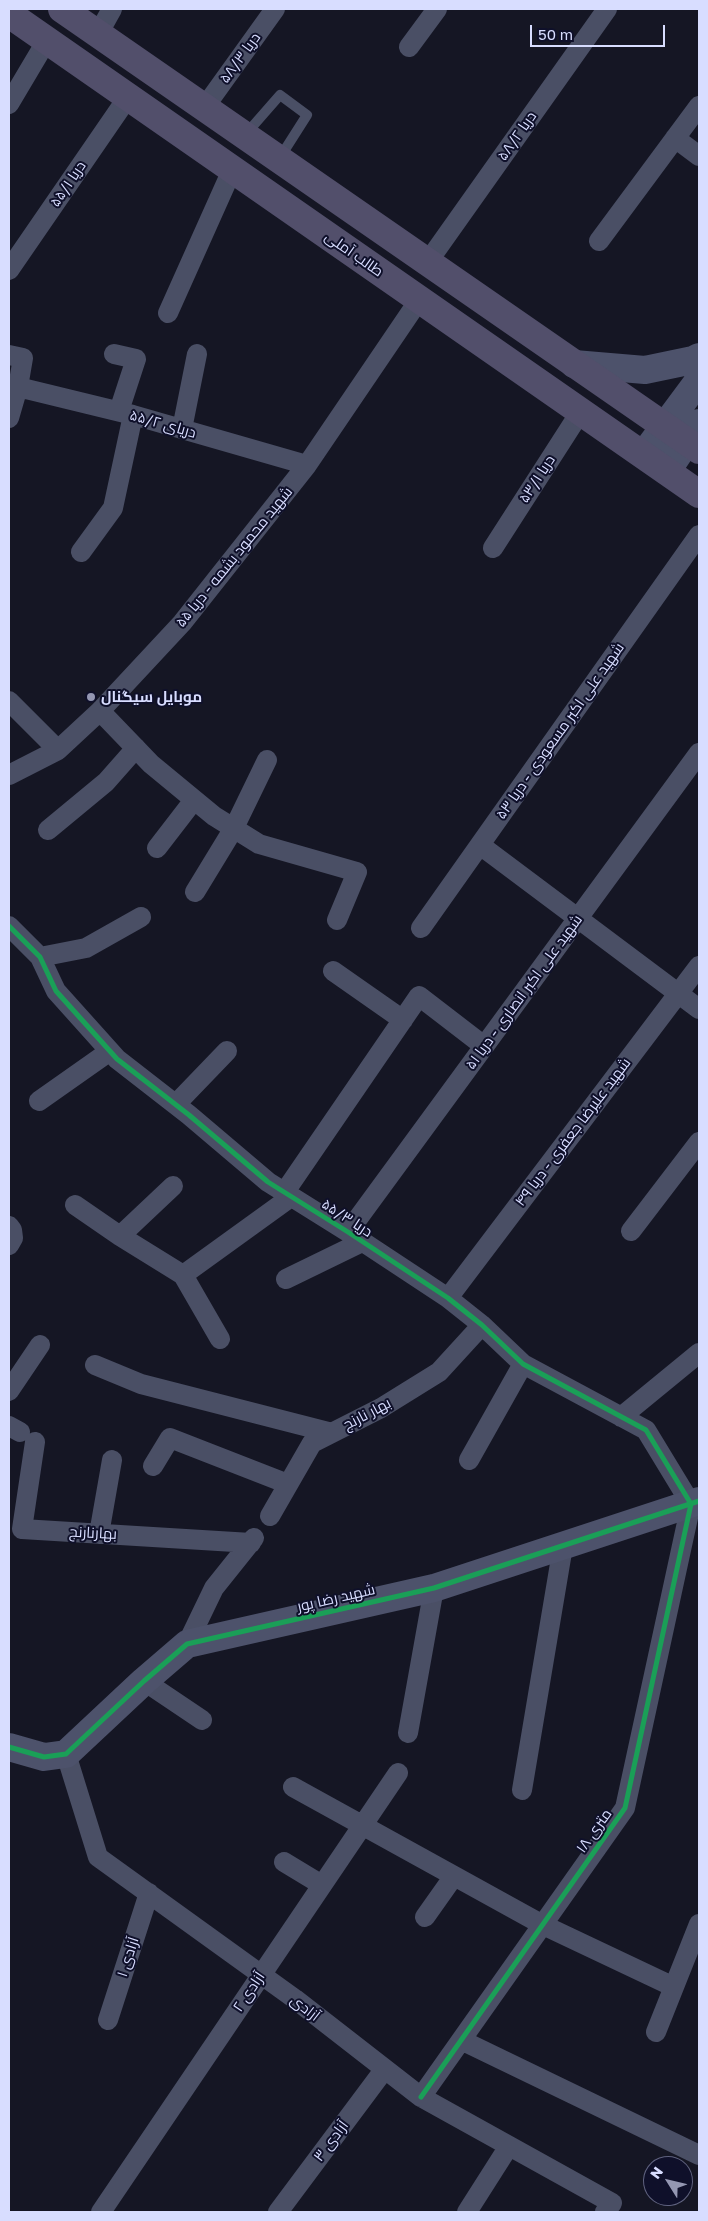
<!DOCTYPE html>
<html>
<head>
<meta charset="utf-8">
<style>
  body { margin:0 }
  #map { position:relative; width:708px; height:2221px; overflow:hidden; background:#151624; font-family:"Golos Text",sans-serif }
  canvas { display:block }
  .frame { position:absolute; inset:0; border:10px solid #d8ddff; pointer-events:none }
  .north { position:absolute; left:643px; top:2156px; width:50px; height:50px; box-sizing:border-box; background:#0f102a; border:1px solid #5f627f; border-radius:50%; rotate:306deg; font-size:14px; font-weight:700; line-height:20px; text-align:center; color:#d8ddff }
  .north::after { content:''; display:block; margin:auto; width:18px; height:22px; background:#9497b2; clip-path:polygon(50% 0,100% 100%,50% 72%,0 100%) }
  .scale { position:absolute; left:530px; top:25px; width:135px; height:22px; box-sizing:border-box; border:2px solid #d8ddff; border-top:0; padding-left:6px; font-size:15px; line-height:18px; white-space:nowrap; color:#d8ddff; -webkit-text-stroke:4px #0f102a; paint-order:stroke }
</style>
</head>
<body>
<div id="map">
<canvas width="708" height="2221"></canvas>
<div class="frame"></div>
<div class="north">N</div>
<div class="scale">50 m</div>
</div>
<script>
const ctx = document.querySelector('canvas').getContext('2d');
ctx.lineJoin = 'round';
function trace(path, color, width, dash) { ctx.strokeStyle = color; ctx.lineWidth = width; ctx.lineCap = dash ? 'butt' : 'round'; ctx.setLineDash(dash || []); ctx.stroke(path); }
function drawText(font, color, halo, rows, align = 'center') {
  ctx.font = font + ' "Golos Text",Cairo,sans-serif'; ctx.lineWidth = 4; ctx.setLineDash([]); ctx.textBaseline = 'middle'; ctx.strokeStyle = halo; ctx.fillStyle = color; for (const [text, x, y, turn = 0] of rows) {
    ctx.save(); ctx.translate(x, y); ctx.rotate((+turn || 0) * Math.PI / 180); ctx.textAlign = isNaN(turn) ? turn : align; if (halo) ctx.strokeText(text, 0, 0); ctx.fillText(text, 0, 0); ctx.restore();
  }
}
trace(new Path2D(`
  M245 135 280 95 307 115 279 159`), '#4a4f65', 10);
trace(new Path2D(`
  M98 34 112 9
  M409 47 437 9
  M9 104 47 40
  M204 108 275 9
  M675 138 699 156
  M599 241 699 106
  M427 263 607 9
  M9 270 128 97
  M168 313 232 170
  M114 354 136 359 119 411
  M9 355 23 358 18 387 9 418
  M18 387 133 415 307 465
  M182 429 197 354
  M493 548 581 411
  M81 552 113 508 133 415
  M9 701 58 750
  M100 711 151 764 214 816 259 844 357 872 337 920
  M9 775 58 750 100 711 182 623 307 465 419 300
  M48 830 106 782 136 748
  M480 845 699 1009
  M157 848 194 800
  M195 892 234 828 267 760
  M9 926 40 957 56 991 117 1059 189 1115 268 1182 348 1232 448 1298 482 1325 523 1364 646 1430 691 1504 625 1808 421 2097
  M421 928 699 535
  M40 957 86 948 141 917
  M333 971 403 1020
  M39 1101 110 1051
  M176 1104 227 1051
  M284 1193 419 996 484 1046
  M75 1205 120 1236 183 1275 220 1339
  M9 1226 12 1230 13 1238 9 1245
  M631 1231 699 1142
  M348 1232 699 753
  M120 1236 173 1186
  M183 1275 291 1197
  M286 1279 362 1242
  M448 1298 699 966
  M95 1365 141 1384 332 1433
  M9 1391 40 1345
  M621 1417 699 1353
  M9 1426 20 1432
  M35 1442 22 1529 251 1543
  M469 1460 523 1364
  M153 1466 170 1438 288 1484
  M270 1516 312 1443 381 1408 439 1372 482 1325
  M99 1534 112 1460
  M187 1644 214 1588 254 1538
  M144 1681 202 1720
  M408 1733 434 1588
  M66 1754 98 1857 295 1999 421 2097 612 2203 605 2212
  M293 1787 543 1925 674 1987
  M522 1790 563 1546
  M284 1862 322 1885
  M425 1917 454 1876
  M108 2020 149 1893
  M656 2032 699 1924
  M461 2040 699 2155
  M101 2212 398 1773
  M278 2212 384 2070
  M467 2212 509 2146`), '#4a4f65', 20);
trace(new Path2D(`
  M574 364 645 370 693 360 699 357
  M644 454 699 380
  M667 471 699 423
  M9 1747 44 1757 66 1754 144 1681 187 1644 434 1588 699 1501`), '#4d526b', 28);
trace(new Path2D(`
  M62 9 699 450
  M9 14 699 494`), '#524f6b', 28);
trace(new Path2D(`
  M9 926 40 957 56 991 117 1059 189 1115 268 1182 348 1232 448 1298 482 1325 523 1364 646 1430 691 1504 625 1808 421 2097
  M9 1747 44 1757 66 1754 144 1681 187 1644 434 1588 699 1501`), '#1a9f57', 5);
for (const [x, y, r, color] of [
  [91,697,5,"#9497b2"]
]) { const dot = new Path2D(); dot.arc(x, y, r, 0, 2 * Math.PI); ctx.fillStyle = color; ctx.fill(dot); trace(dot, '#0f102a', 2); }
drawText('15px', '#d8ddff', '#0f102a', [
  ["دریا ۵۸/۳",240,58,-54],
  ["دریا ۵۸/۲",517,136,-55],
  ["دریا ۵۵/۱",68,184,-56],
  ["طالب آملی",354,254,35],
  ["دریای ۵۵/۲",163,424,16],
  ["دریا ۵۳/۱",537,479,-57],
  ["شهید محمود بشمه - دریا ۵۵",234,557,-51],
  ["شهید علی اکبر مسعودی - دریا ۵۳",560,731,-55],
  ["شهید علی اکبر انصاری - دریا ۵۱",524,992,-54],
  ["شهید علیرضا جعفری - دریا ۴۹",573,1132,-53],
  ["دریا ۵۵/۳",347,1218,33],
  ["بهار نارنج",367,1414,-28],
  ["بهارنارنج",93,1533,3],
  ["شهید رضا پور",336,1598,-13],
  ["۱۸ متری",594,1831,-55],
  ["آزادی ۱",128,1957,-72],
  ["آزادی ۲",249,1992,-56],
  ["آزادی",305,2008,38],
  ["آزادی ۳",331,2141,-53]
]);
drawText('bold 15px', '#d8ddff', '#0f102a', [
  ["موبایل سیگنال",101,697]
], 'left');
</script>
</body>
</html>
